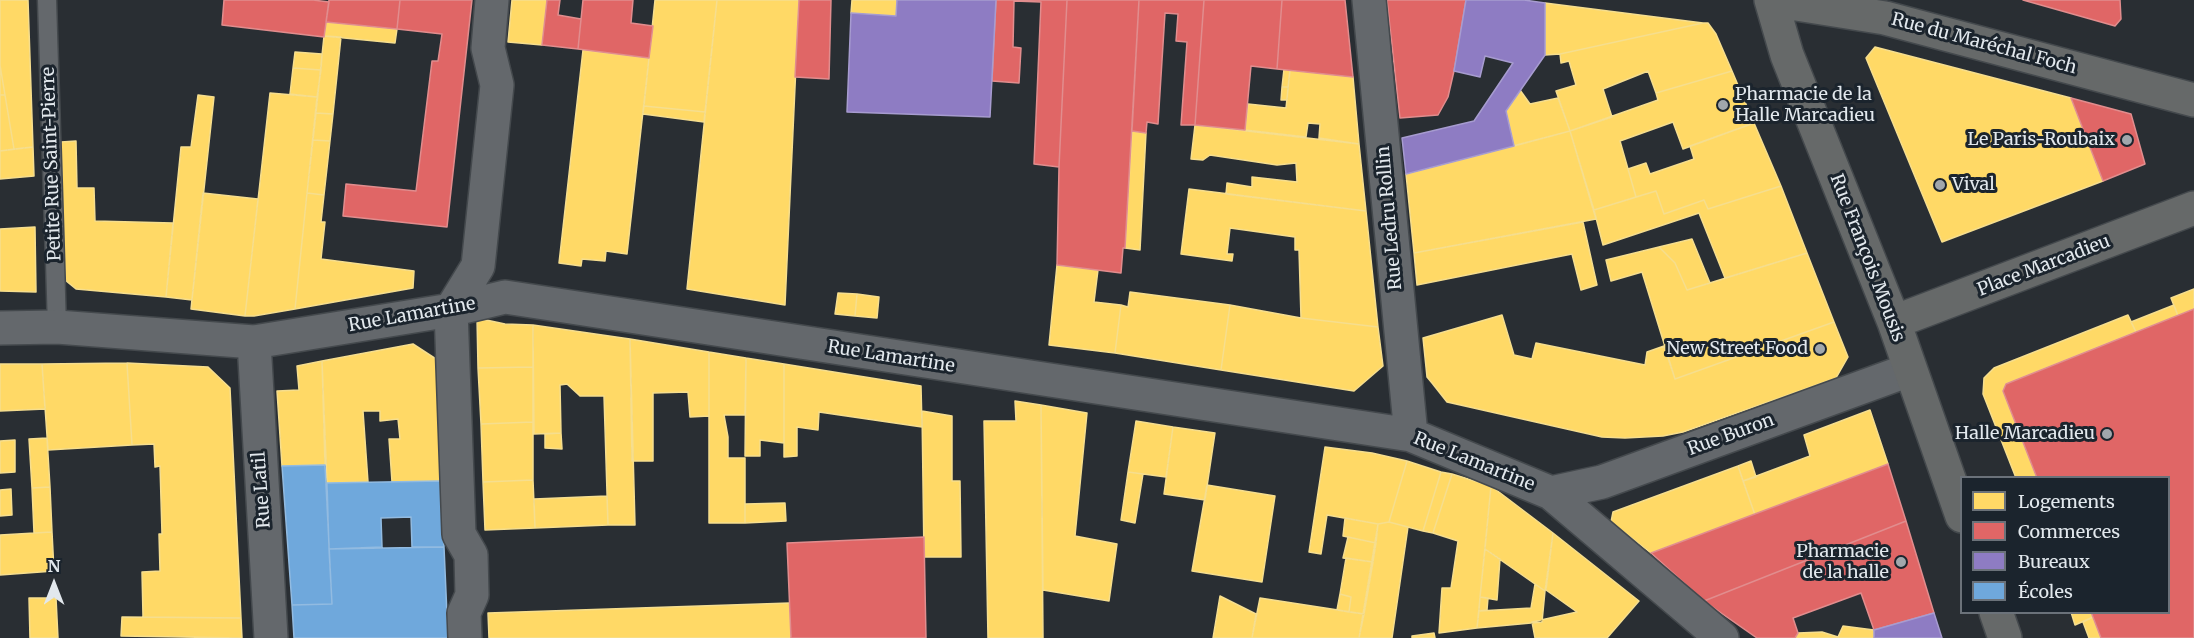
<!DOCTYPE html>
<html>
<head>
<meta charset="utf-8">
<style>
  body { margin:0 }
  #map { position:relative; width:2194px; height:638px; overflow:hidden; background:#292e33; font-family:Merriweather,serif }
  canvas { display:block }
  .legend { position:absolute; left:1960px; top:476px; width:210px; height:138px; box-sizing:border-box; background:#1b242d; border:2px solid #6b727a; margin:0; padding:8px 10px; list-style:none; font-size:18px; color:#e2e8ed }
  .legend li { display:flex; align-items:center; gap:12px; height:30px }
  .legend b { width:30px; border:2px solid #6b727a }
  .north { position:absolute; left:24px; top:554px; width:60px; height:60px; -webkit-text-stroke:4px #1b242d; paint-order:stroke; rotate:0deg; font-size:16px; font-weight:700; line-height:24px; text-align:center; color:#e2e8ed }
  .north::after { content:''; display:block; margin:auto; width:21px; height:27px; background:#e2e8ed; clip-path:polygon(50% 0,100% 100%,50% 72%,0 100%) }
</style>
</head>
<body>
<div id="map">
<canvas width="2194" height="638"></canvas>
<ul class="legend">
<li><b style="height:16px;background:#ffd966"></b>Logements</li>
<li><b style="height:16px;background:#e06666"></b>Commerces</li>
<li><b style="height:16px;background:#8e7cc3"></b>Bureaux</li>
<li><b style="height:16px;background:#6fa8dc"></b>Écoles</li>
</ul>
<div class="north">N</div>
</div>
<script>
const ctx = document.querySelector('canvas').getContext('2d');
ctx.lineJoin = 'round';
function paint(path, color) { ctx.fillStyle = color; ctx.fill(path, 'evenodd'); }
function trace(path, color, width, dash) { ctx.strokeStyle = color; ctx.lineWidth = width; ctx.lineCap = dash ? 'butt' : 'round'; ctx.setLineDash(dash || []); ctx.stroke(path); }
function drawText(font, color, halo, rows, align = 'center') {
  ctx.font = font + ' Merriweather,serif'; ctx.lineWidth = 6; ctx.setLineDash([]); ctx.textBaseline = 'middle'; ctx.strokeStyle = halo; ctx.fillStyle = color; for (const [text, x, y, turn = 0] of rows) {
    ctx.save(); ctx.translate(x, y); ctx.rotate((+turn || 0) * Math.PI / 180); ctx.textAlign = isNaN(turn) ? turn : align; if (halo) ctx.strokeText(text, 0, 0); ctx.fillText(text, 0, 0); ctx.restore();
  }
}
const homes = new Path2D(`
  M0 0H28L33 147 14 149 0 65Z
  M512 0H547L542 45 508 42Z
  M655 0H717L705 112 644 106Z
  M717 0H799L785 305 687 289Z
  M852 0H897L896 16 851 13Z
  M1545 3 1703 23 1560 54 1545 55Z
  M326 22 397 29 395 43 324 36Z
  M1703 23H1708L1716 34 1732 71 1656 93 1648 71 1603 89 1612 117 1570 131 1556 91 1576 85 1569 61 1561 63 1560 54Z
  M324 36 341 37 333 114 316 113Z
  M1875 47 2071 98 2103 181 1942 242 1866 58Z
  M583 50 649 58 627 254 606 251 605 261 582 259 581 266 559 263Z
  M295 52 322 54 321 70 293 68Z
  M0 65 5 95H0Z
  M293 68 321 70 317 97 290 94Z
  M1284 69 1290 70 1288 87H1282Z
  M1290 70 1353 77 1359 144 1319 138 1320 124 1308 123 1306 137 1245 130 1248 104 1286 108Z
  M1732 71 1754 123 1683 149 1673 122 1620 141 1636 197 1594 210 1570 131 1658 100 1656 93Z
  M1282 87H1288L1287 100H1281Z
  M1520 90 1530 104 1558 98 1570 131 1514 146 1506 111Z
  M270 93 317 97 295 309 254 316H245Z
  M0 95H5L14 149 0 151Z
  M198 95 214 97 192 300 166 297 181 147H191Z
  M644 106 705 112 704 122 643 114Z
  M316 113 333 114 330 141 313 140Z
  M1754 123 1781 186 1708 209 1704 200 1664 214 1656 191 1636 197 1628 169 1646 163 1650 174 1694 159 1690 146Z
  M1195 125 1359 144 1366 211 1226 194 1227 183 1252 187V177L1297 182 1296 163 1277 165 1210 155 1203 160 1191 159Z
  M1132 131 1146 133 1140 250 1125 248Z
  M1570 131 1596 219 1414 253 1406 174Z
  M313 140 330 141 324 195 307 193Z
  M76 141 77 188H94L95 221 173 223 166 297 76 289 65 280 61 142Z
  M33 147 34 176 0 179V151Z
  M1781 186 1807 253 1725 278 1699 213 1603 245 1594 210 1656 191 1664 214 1704 200 1708 209Z
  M1189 189 1366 211 1378 327 1301 318 1299 250H1295V237L1230 228 1227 254H1233L1232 261 1181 254Z
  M203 193 258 199 245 316 191 309Z
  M307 193 324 195 321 222H325L321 259 414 271 413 288 295 309Z
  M1583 222 1597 285 1581 290 1572 254 1417 285 1414 253Z
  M35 227 36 292 0 291V229Z
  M1692 239 1710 283 1687 290 1675 263 1659 247Z
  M1659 247 1675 263 1687 290 1807 253 1834 322 1675 379 1642 272 1611 281 1606 260Z
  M1057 265 1098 270 1094 302 1121 305 1115 353 1049 345Z
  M2194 289V309L2178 316 2171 298Z
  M1130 292 1230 305 1221 370 1115 353 1121 305 1128 307Z
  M838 293 857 294 855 316 835 314Z
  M857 294 879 297 877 318 855 316Z
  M1230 305 1301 318 1378 327 1383 366 1354 391 1221 370Z
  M2174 305 2178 316 2136 332 2131 322Z
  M1502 315 1514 355 1532 359 1536 343 1645 365 1647 352 1664 346 1675 379 1834 322 1848 357 1836 378 1683 432 1663 436 1625 438 1602 437 1447 402 1432 383 1427 377 1423 338Z
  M2128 315 2136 332 2006 384 2003 391 2037 478H2016L1983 394 1984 378 1994 368Z
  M477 318 505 324 533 325V367L478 368Z
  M533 325 630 339 635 525H608L604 396H580L567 384 560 385 561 433 534 434Z
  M630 339 709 352V416L690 417 688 392 653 393V461H632Z
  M413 344 436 359 441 481 392 482 389 439H400L398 419 380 421V411H363L368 482 327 483 322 361Z
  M709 352 746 358 745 415H724L728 437V458H745V523H709Z
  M746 358 784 364V443L760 440V456H745Z
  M322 361 325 465 282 466 277 391 299 390 297 366Z
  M127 363 208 367 230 388 241 618 143 617 142 572 160 571 159 534H162L160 466 155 467 154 444 132 445Z
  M127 363 132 445 48 450 42 364Z
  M0 364H42L45 409 0 411Z
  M784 364 921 386 922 427 819 412 818 430 797 427V456L784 457Z
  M533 367V422L481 424 478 368Z
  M1015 401 1041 405 1043 638H988L984 421H1016Z
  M1041 405 1087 413 1075 536 1117 544 1109 601 1043 590Z
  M1870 410 1888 464 1755 515 1743 481 1810 456 1804 435Z
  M922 411 952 416V481H960L961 557H924Z
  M1136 421 1173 427 1166 477 1128 472Z
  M533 422V480L483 482 481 424Z
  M1173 427 1215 433 1205 500 1164 494Z
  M561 433 562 449 545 448V434Z
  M47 438 50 487 32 488 29 439Z
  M15 440V472L0 473V441Z
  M1325 447 1372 453 1407 461 1389 522 1378 524 1327 515 1321 554 1309 552Z
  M1407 461 1441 472 1423 531 1389 522Z
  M1751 461 1756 477 1743 481 1738 466Z
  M1738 466 1755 515 1651 553 1611 522 1613 512Z
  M1128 472 1143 474 1135 523 1121 520Z
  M1441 472 1452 474 1433 533 1423 531Z
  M1452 474 1491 486 1477 628 1439 633 1442 588H1451L1458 541 1433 533Z
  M533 480 535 528 485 530 483 482Z
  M1207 485 1275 496 1262 582 1192 571Z
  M1491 486 1553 533 1545 591 1485 549Z
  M50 487 52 532 34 533 32 488Z
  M11 489 12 515 0 516V490Z
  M607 496 608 525 535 528 534 499Z
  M785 503 786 521 745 523V504Z
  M1345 518 1378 524 1376 543 1343 536Z
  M1389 522 1408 527 1392 638H1359L1378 524Z
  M52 532 54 571 0 575V535Z
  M1553 533 1639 601 1607 638H1535L1532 622 1577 612 1546 590Z
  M1348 537 1376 543 1373 562 1343 558Z
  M1485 549 1500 559 1497 600 1480 597Z
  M1346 558 1373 562 1364 614 1349 612 1351 597 1340 594Z
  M1535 584 1545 591 1542 622 1477 628 1479 611 1531 608Z
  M1340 594 1351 597 1349 612 1337 610Z
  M1220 596 1256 614 1252 638H1213Z
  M1480 597 1488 598 1487 610 1479 611Z
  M29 598H56L58 638H30Z
  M1260 598 1364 614 1359 638H1252Z
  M790 603 791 638H489L488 613Z
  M2071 612H2091L2093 617 2075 625Z
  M122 617 241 618 242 638 121 636Z
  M2093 617 2101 638H2089L2083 622Z
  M1843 626 1874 630V638H1795L1798 633 1822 632 1838 637Z
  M1434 633 1435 638H1412V636Z`);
paint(homes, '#ffd966');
trace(homes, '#f6de8e', 1.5);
const shops = new Path2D(`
  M224 0H313L329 2 324 37 222 25Z
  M329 0H400L397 29 326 22Z
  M400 0H472L447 227 343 216 346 184 416 191 432 61H438L442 34 397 29Z
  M547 0H560L558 15 581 19 578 49 542 45Z
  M583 0H633L631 23 653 26 649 58 578 49Z
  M799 0H831L829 79 795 77Z
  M996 0H1067L1059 167 1034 164 1041 2 1014 1 1013 47 1021 48 1019 83 992 81Z
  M1067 0H1139L1125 248H1123L1121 273 1057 265 1059 167Z
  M1139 0H1204L1195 125H1181L1187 42 1176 41 1178 14 1165 13 1158 124 1147 122 1146 133 1132 131Z
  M1204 0H1282L1277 69 1251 66 1245 130 1195 125Z
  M1282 0H1345L1353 77 1277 69Z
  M1387 0H1466L1454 71 1448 97 1438 115 1400 118Z
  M2023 0H2120L2121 19 2115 26Z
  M2071 98 2131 114 2145 164 2103 181Z
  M2194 309V638H2101L2091 612H2168V478H2037L2003 391 2006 384Z
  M1888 464 1906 521 1704 601 1651 553Z
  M1906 521 1934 613 1874 630 1861 593 1793 618 1798 633 1795 638H1757L1704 601Z
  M924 537 926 638H791L787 543Z`);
paint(shops, '#e06666');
trace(shops, '#e18d8e', 1.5);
const offices = new Path2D(`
  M897 0H996L990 117 847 112 851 13 896 16Z
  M1466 0H1524L1545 3V55L1506 111 1514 146 1406 174 1402 138 1474 121 1513 63 1485 56 1480 77 1454 71Z
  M1934 613 1942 638H1874V630Z`);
paint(offices, '#8e7cc3');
trace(offices, '#a79cd0', 1.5);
const schools = new Path2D(`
  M325 465 332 604 292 605 282 466Z
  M441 481 444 547H412L411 517 381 518 382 547 329 549 327 483Z
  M444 547 448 638H294L292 605 332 604 329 549Z`);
paint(schools, '#6fa8dc');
trace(schools, '#92bbe1', 1.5);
const lane = new Path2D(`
  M47 0 57 327`);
const street = new Path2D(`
  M1369 0 1411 435
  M0 328 57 327 254 342 451 310 505 297 1411 435 1551 493 1722 638
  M254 342 271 638
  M1551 493 1602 482 1909 370
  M465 638 464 613 472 595 471 555 459 534 451 310 478 266 497 85 488 48 492 0`);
const secondary = new Path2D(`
  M1771 0 1787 55 1894 322 1962 516
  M1771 0 1885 18 2194 100
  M1894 322 2194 208
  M1996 612 2005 638`);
trace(lane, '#44494d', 21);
trace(street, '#44494d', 36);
trace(secondary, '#44494d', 36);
trace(lane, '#64686c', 18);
trace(street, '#64686c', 33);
trace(secondary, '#666969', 33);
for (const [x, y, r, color] of [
  [1723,105,6,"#a1a7ac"],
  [2127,140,6,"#a1a7ac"],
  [1940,185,6,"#a1a7ac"],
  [1820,349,6,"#a1a7ac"],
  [2107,434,6,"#a1a7ac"],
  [1901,562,6,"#a1a7ac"]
]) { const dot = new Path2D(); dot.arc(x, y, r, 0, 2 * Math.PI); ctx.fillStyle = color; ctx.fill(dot); trace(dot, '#1b242d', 2); }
drawText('18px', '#e2e8ed', '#1b242d', [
  ["Rue du Maréchal Foch",1984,44,15],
  ["Petite Rue Saint-Pierre",52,164,-92],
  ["Rue Ledru Rollin",1390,218,-95],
  ["Rue François Mousis",1867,258,69],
  ["Place Marcadieu",2044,266,-21],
  ["Rue Lamartine",412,315,-10],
  ["Rue Lamartine",891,357,9],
  ["Rue Buron",1731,435,-20],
  ["Rue Lamartine",1474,462,22],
  ["Rue Latil",262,490,-94]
]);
drawText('18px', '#e2e8ed', '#1b242d', [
  ["Pharmacie de la",1735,95,"left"],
  ["Halle Marcadieu",1735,116,"left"],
  ["Le Paris-Roubaix",2115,140],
  ["Vival",1952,185,"left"],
  ["New Street Food",1808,349],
  ["Halle Marcadieu",2095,434],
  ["Pharmacie",1889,552],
  ["de la halle",1889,573]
], 'right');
</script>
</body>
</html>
